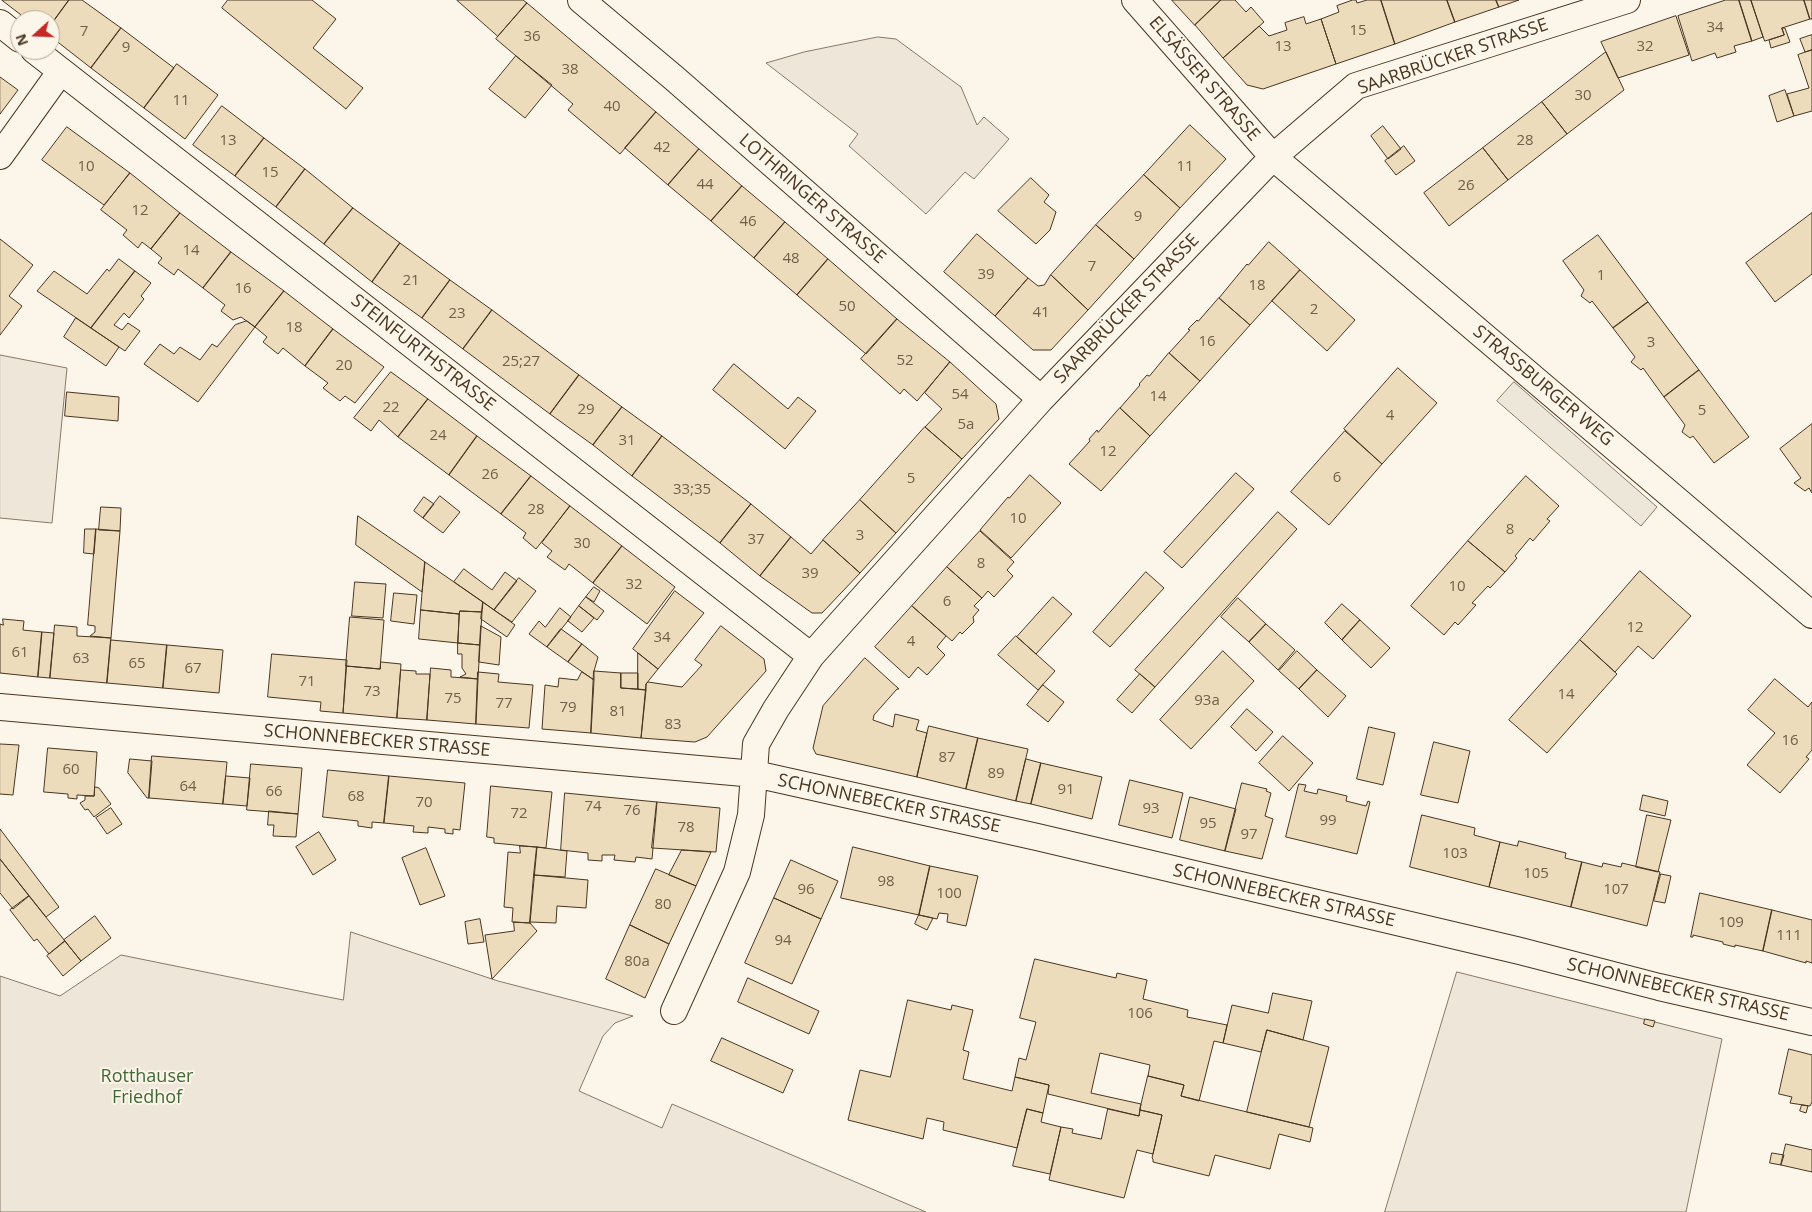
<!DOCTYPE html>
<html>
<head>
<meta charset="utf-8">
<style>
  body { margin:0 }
  #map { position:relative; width:1812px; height:1212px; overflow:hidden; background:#fbf6e9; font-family:"Open Sans",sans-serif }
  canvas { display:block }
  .north { position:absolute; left:10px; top:10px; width:50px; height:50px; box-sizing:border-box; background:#fbf6e9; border:1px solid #b4a999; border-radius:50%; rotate:250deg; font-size:14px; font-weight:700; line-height:20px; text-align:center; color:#4a3520 }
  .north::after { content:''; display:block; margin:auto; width:18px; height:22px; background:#c62828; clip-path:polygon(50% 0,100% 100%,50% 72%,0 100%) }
</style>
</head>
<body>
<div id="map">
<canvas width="1812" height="1212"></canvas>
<div class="north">N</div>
</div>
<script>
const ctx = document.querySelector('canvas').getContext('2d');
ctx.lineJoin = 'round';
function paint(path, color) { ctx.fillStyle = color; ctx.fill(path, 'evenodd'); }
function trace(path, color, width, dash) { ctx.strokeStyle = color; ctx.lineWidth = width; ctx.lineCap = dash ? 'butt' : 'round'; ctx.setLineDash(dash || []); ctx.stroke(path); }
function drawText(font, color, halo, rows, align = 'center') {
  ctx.font = font + ' "Open Sans",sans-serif'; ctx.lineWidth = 4; ctx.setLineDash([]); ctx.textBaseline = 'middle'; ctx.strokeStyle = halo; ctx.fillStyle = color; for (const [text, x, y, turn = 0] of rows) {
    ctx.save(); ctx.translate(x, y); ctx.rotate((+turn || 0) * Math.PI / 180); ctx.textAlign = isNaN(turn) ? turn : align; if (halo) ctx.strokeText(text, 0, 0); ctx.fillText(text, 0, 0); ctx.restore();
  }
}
const green = new Path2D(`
  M878 37 896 39 961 87 977 125 984 117 1009 139 974 179 965 172 926 214 849 146 858 134 766 63 804 52Z
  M0 355 67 368 52 523 0 518Z
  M351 932 498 981 633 1016 615 1023 603 1036 579 1091 662 1128 672 1104 926 1212H0V976L60 996 121 955 343 1000Z
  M1457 972 1722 1039 1686 1212H1385Z`);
paint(green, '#ede6d9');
trace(green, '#887966', 1);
const parking = new Path2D(`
  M1514 382 1657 507 1641 526 1497 401Z`);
paint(parking, '#ede7d9');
trace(parking, '#887966', 1);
const building = new Path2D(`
  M2 0H69L50 26V20H28Z
  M69 0H82L121 28 91 68 50 36V26Z
  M228 0H312L336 19 313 48 363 88 346 109 222 8Z
  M457 0H523L527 3 498 36Z
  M1172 0H1221L1195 25Z
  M1221 0H1235L1246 12 1251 7 1264 22 1223 58 1195 25Z
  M1353 0H1356L1357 3 1367 0H1381L1395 44 1336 64 1321 19 1339 12 1337 6Z
  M1381 0H1447L1455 22 1395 44Z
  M1447 0H1496L1499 7 1455 22Z
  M1496 0H1519L1499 7Z
  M1726 0H1739L1752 41 1734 46 1736 52 1717 58 1715 53 1692 61 1678 16Z
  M1739 0H1751L1763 37 1752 41Z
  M1751 0H1804L1810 19 1782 28 1784 35 1765 41Z
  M1804 0H1812V19H1810Z
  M527 3 656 112 620 154 568 110 573 104 496 39Z
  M1676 16 1689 55 1618 78 1601 42Z
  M1304 17 1306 24 1321 19 1336 64 1263 89 1247 85 1223 58 1259 26 1269 36 1287 30 1285 23Z
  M121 28 174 68 144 108 91 68Z
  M1782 28H1785L1790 42 1771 48 1769 40 1784 35Z
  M1812 35V50L1805 52 1800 39Z
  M1812 50V111L1794 116 1787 94 1809 88 1798 55Z
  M1606 52 1624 90 1567 134 1542 102Z
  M516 56 552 85 525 118 489 89Z
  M177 64 218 95 185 139 144 108Z
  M0 77 18 90 0 114Z
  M1785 90 1794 116 1777 122 1769 96Z
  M1542 102 1567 134 1508 180 1483 148Z
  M222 106 264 138 235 176 193 145Z
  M656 112 699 149 668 185 625 148Z
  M1190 125 1226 159 1180 208 1144 175Z
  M1383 126 1401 149 1388 159 1371 136Z
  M67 127 130 173 104 205 42 160Z
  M264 138 305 169 276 207 235 176Z
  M1404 146 1415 161 1396 175 1385 161Z
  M1483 148 1508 180 1449 226 1424 193Z
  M699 149 742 186 711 221 668 185Z
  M305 169 353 208 324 244 276 207Z
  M130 173 180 213 151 249 142 242 138 248 123 235 127 230 101 210Z
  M1144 175 1180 208 1134 259 1096 225Z
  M1031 178 1049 195 1044 202 1056 212 1050 230 1036 244 998 211Z
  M742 186 785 222 754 258 711 221Z
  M353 208 400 243 372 282 324 244Z
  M180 213 231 252 203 288 178 269 174 275 158 263 162 258 151 249Z
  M1812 213V274L1775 302 1746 263Z
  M785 222 828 259 797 295 754 258Z
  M1096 225 1134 259 1088 310 1051 275Z
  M977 234 1028 278 995 316 944 272Z
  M1598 235 1648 302 1613 328 1592 301 1590 303 1581 296 1584 290 1563 261Z
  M0 239 33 265 9 296 22 306 0 335Z
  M1269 242 1300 270 1250 325 1219 298 1247 264 1248 265Z
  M400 243 450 280 422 318 372 282Z
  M231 252 284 291 255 327 241 317 233 320 221 311 225 305 203 288Z
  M119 259 135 271 91 328 37 291 54 271 87 294 107 269 109 271Z
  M828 259 897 319 866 354 797 295Z
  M1300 270 1355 320 1327 351 1272 301Z
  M135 271 151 283 141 296 144 299 129 318 124 313 114 325 122 330 128 323 140 331 125 351 91 328Z
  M1051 275 1088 310 1051 350H1033L995 316 1028 278 1038 286 1044 285Z
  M450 280 492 310 463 349 422 318Z
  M284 291 333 329 305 366 283 348 278 354 263 342 267 337 255 327Z
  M1219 298 1250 325 1200 381 1169 353 1190 330 1188 329 1197 320 1198 321Z
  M1648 302 1699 370 1664 397 1643 368 1641 370 1631 362 1635 357 1613 328Z
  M492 310 579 375 550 414 463 349Z
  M76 318 119 347 106 366 64 337Z
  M897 319 950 362 917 401 904 389 900 394 861 359Z
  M247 321 255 327 198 402 144 364 160 344 174 354 180 347 200 360 212 344 217 347 235 325Z
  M333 329 384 367 355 403 345 396 340 401 323 388 328 383 305 366Z
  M1169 353 1200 381 1150 436 1120 408 1140 385 1139 384 1147 375 1149 376Z
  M950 362 996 404 999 419 962 459 925 427 942 409 925 393Z
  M734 364 788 409 798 397 816 411 785 449 713 390Z
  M1398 368 1437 403 1382 464 1344 429Z
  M1699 370 1749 437 1714 463 1693 436 1690 438 1682 432 1685 425 1664 397Z
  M391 372 428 399 398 437 379 420 371 431 354 418Z
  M579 375 622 407 593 445 550 414Z
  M67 392 119 397 118 421 65 416Z
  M428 399 477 436 449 475 398 437Z
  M622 407 662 436 632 476 593 445Z
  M1120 408 1150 436 1101 491 1069 464 1090 441 1089 439 1097 430 1098 432Z
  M1812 424V493L1809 488 1805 491 1794 483 1801 478 1780 449Z
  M925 427 962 459 896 533 860 500Z
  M1345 431 1382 464 1329 525 1291 492Z
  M477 436 531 476 501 514 449 475Z
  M662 436 751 504 720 543 632 476Z
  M1236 473 1254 489 1182 568 1164 552Z
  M1030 475 1061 503 1011 558 980 530 1008 497 1009 498Z
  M531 476 570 506 536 549 523 538 526 533 501 514Z
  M1526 476 1559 506 1547 519 1550 521 1533 541 1530 538 1515 556 1517 558 1505 572 1468 541Z
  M440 496 460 512 443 533 423 518Z
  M424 497 434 504 423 518 414 511Z
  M860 500 896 533 860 573 823 540Z
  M751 504 791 537 760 576 720 543Z
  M570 506 622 546 593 583 569 564 565 570 547 557 552 551 542 543Z
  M101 507 121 508 120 531 99 530Z
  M1278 512 1297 529 1155 687 1135 670Z
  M358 516 425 562 422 592 356 545Z
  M85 529H96L94 554 84 553Z
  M96 529 120 531 111 638 90 636 95 632V626L88 625Z
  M980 531 1014 562 1007 570 1013 576 994 597 988 591 982 598 947 567Z
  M791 537 811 554 823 540 860 573 822 613H812L760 576Z
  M1468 541 1505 572 1490 588 1488 586 1472 603 1476 605 1458 625 1455 622 1444 635 1411 606Z
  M622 546 675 587 647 624 593 583Z
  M425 562 483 602 482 612 460 611 459 614 421 610Z
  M947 567 982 598 974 606 979 610 973 617 974 622 962 634 960 632 952 641 912 606Z
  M464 569 492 590 505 572 517 581 494 610 454 582Z
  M1640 571 1691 616 1653 659 1638 646 1615 672 1580 640Z
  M1146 572 1164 588 1110 647 1093 632Z
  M519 578 536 591 512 622 494 610Z
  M355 582 386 584 383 618 352 616Z
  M594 587 600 591 594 602 586 597Z
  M675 591 704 613 658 669 633 649Z
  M394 593 417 595 414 624 391 621Z
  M586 597 604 611 597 620 579 606Z
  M1053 597 1072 614 1036 654 1017 637Z
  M1238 598 1266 624 1249 642 1221 617Z
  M483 602 515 625 507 637 481 619Z
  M1342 604 1360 620 1342 640 1325 623Z
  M579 606 594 618 582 632 568 621Z
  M912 606 946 636 937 647 945 655 927 675 918 667 909 678 875 647Z
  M560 608 571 617 547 647 529 634 539 621 545 627Z
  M421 610 459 614 458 643 419 639Z
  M460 611 482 612 480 645 458 643Z
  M350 617 384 620 380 669 346 666Z
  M3 619 24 621 23 630 42 632 38 677 0 673V624L3 625Z
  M1360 620 1390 648 1371 668 1342 640Z
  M1266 624 1295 650 1278 670 1249 642Z
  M55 625 77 627V636L111 638 107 683 50 678Z
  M481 626 501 637 499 665 479 662Z
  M721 626 764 659 766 671 707 737 695 742 641 738 646 684 648 682 682 687 702 665 695 660Z
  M561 629 582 644 568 662 547 647Z
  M42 632 54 633 50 678 38 677Z
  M1016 636 1055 671 1038 690 998 655Z
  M111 640 167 645 163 688 107 683Z
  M1580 640 1617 674 1547 753 1509 720Z
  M458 643 480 645 478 679 460 677 466 674 462 668V654H458Z
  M582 644 598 657 594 671V680L568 662Z
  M167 645 223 650 219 693 163 688Z
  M1223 651 1254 681 1191 749 1160 720Z
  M1297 651 1317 670 1299 689 1279 671Z
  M638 653 658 669 646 684V690L638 689Z
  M272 654 347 660 343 713 320 711 321 702 268 697Z
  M865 658 899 689H897L874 715 873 720 893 727 895 714 919 720 916 730 927 733 917 777 816 754 813 748 823 706Z
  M381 662 401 664 397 718 343 713 346 666 380 669Z
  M431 668 451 670V677L478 679 476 724 427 720Z
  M401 670 416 671V674H430L427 720 397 718Z
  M1317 670 1346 696 1328 717 1299 689Z
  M594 671 621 673V688L646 690 641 738 591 733Z
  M478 672 499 674 498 682 533 685 529 728 476 724Z
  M582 672 594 680 591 733 542 729 545 685 558 687 559 678 577 680Z
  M621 673H638V689L621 688Z
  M1140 674 1155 687 1132 713 1117 700Z
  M1775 679 1808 707 1812 702V750L1806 757 1809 759 1780 793 1747 765 1775 733 1748 710Z
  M1043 685 1064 702 1048 722 1027 705Z
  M1247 709 1273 732 1256 751 1231 727Z
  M929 726 978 738 966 789 917 777Z
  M1369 727 1395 733 1383 785 1357 779Z
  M1283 736 1313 763 1289 791 1259 763Z
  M978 738 1028 749 1016 801 966 789Z
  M1434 742 1470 751 1458 803 1421 795Z
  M0 744 19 745 13 795 0 794Z
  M48 748 97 752 94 796 77 795V799L68 798V794L44 792Z
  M152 756 227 762 223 804 149 798Z
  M130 759 152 761 149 798H147L128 773Z
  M1026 759 1041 763 1031 804 1016 801Z
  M1041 763 1102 777 1092 819 1031 804Z
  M251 764 302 768 298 814 247 810Z
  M328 770 389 776 384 823 372 822V828L358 826V821L323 817Z
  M226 776 250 778 247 806 223 804Z
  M389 776 465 783 460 830 453 829V834L445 833V829L428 827V833L413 832 414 826 384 823Z
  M1130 780 1183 793 1172 838 1119 825Z
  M1242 783 1267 789 1266 791 1271 793 1265 816 1273 819 1262 859 1225 851Z
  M1299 784 1306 785 1304 791 1317 794 1318 789 1347 796 1346 801 1366 806 1368 801 1370 802 1357 854 1286 837Z
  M491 786 552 792 546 848 494 843V838L487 837Z
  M95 787 99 788 111 804 94 817 88 809 85 810 80 803 85 800V796H94Z
  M565 793 657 802 652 859 636 857 635 862 614 860 615 855H602V861L588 860V853L561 850Z
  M1643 795 1668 801 1665 816 1640 810Z
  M1190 797 1236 809 1225 851 1180 840Z
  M657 802 720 808 716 852 652 848Z
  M111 808 122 824 107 834 96 818Z
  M269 811 298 814 296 837 273 836 274 825H268Z
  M1422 815 1475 828 1474 835 1500 842 1489 887 1410 867Z
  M1647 815 1671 820 1658 872 1636 867Z
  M0 829 59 907 46 917 0 859Z
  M319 832 336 860 313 875 296 847Z
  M1519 841 1566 853 1565 858 1582 862 1571 907 1489 887 1500 842 1517 846Z
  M520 846 537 847 530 923 512 922 513 908 504 907 508 852 520 853Z
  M537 847 567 851 565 877 534 875Z
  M853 847 930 866 919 915 841 898Z
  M426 848 445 896 420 905 402 858Z
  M682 850 711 852 696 886 669 875Z
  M0 859 29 896 13 909 0 893Z
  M791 860 838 881 821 919 774 898Z
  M1582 862 1602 867 1603 863 1621 867 1622 863 1660 872 1647 926 1571 907Z
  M930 866 978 876 966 926 947 922 948 914 939 913 937 919 919 915Z
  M656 869 696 886 669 944 630 925Z
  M1661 874 1671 876 1665 903 1654 901Z
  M534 875 588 880 586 908 557 906 556 923 530 922Z
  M1700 893 1772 910 1763 951 1735 945V947L1723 944V942L1693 935V937H1691Z
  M29 896 65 941 49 954 37 939 34 941 10 910Z
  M774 898 821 919 792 984 745 963Z
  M1772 910 1812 920V963L1806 961V963L1763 951Z
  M919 915 933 918 927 930 915 924Z
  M95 916 111 938 81 961 64 940Z
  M480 919 484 942 468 944 465 922Z
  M514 922 530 923 537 931 492 979 485 935 514 931Z
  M630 925 669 944 645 998 606 979Z
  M65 941 81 961 63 976 47 956Z
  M1035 959 1116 978 1117 973 1147 980 1143 999 1188 1010 1187 1017 1227 1025 1223 1043 1214 1041 1199 1101 1181 1096 1184 1085 1148 1076 1150 1065 1100 1053 1091 1093 1141 1104 1139 1116 1048 1094 1049 1085 1015 1077 1019 1058 1026 1060 1036 1022 1020 1018Z
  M748 978 819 1011 809 1034 738 1002Z
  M1273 993 1312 1001 1303 1040 1267 1030 1261 1052 1223 1043 1232 1005 1268 1013Z
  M908 1000 951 1010 952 1005 973 1010 963 1050 969 1052 963 1079 1012 1091 1015 1077 1049 1085 1043 1113 1027 1109 1017 1148 943 1130 944 1122 927 1118 923 1139 848 1120 860 1070 890 1077Z
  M1645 1019 1655 1021 1653 1027 1644 1024Z
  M1267 1030 1329 1047 1309 1127 1247 1112Z
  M722 1038 793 1070 783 1093 711 1061Z
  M1789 1049 1812 1055V1102L1810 1106 1790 1103 1792 1097 1779 1094Z
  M1148 1076 1184 1085 1181 1096 1313 1128 1310 1142 1279 1134 1270 1169 1215 1155 1209 1176 1153 1162V1159L1152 1158 1162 1115 1140 1110Z
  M1802 1105 1808 1106 1806 1113 1800 1111Z
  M1027 1109 1043 1113 1041 1122 1061 1127 1050 1174 1013 1166Z
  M1108 1109 1139 1116 1140 1110 1162 1115 1153 1154 1137 1150 1124 1198 1049 1180 1061 1127 1073 1129 1072 1133 1101 1139Z
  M1786 1144 1812 1150V1172L1781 1165Z
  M1772 1153 1784 1155 1781 1165 1770 1163Z`);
paint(building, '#ecdcbc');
trace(building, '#4a3520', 1);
const street = new Path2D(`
  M581 0 674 78 1041 399
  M1135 0 1273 157 1812 615
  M0 23 20 39
  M34 50 811 656
  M0 156 61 71
  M0 707 755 774 1037 837 1520 951 1659 987 1812 1022
  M674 1011 737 872 751 815 756 744 776 709 811 656 1041 399 1273 157 1356 86 1627 0`);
trace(street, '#4a3520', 28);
trace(street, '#fbf6e9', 26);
drawText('15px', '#725f47', null, [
  ["34",1715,28],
  ["15",1358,31],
  ["7",84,32],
  ["36",532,37],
  ["13",1283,47],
  ["32",1645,47],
  ["9",126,48],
  ["38",570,70],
  ["30",1583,96],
  ["11",181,101],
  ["40",612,107],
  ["13",228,141],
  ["28",1525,141],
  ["42",662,148],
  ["10",86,167],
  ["11",1185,167],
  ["15",270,173],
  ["44",705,185],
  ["26",1466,186],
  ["12",140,211],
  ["9",1138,217],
  ["46",748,222],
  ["14",191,251],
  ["48",791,259],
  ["7",1092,267],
  ["39",986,275],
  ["1",1601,276],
  ["21",411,281],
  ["18",1257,286],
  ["16",243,289],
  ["50",847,307],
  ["2",1314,310],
  ["41",1041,313],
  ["23",457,314],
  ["18",294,328],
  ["16",1207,342],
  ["3",1651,343],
  ["52",905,361],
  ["25;27",521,362],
  ["20",344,366],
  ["54",960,395],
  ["14",1158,397],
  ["22",391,408],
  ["29",586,410],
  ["5",1702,411],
  ["4",1390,416],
  ["5a",966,425],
  ["24",438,436],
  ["31",627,441],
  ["12",1108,452],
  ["26",490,475],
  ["6",1337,478],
  ["5",911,479],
  ["33;35",692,490],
  ["28",536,510],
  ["10",1018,519],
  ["8",1510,530],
  ["3",860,536],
  ["37",756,540],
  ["30",582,544],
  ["8",981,564],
  ["39",810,574],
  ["32",634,585],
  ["10",1457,587],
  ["6",947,602],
  ["12",1635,628],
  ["34",662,638],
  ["4",911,642],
  ["61",20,653],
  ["63",81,659],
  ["65",137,664],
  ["67",193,669],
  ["71",307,682],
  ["73",372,692],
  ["14",1566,695],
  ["75",453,699],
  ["93a",1207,701],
  ["77",504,704],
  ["79",568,708],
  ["81",618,712],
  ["83",673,725],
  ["16",1790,741],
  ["87",947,758],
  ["60",71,770],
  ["89",996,774],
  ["64",188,787],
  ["91",1066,790],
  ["66",274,792],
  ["68",356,797],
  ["70",424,803],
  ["74",593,807],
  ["93",1151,809],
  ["76",632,811],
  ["72",519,814],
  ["99",1328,821],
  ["95",1208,824],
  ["78",686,828],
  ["97",1249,835],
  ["103",1455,854],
  ["105",1536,874],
  ["98",886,882],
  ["96",806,890],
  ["107",1616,890],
  ["100",949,894],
  ["80",663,905],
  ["109",1731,923],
  ["111",1789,936],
  ["94",783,941],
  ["80a",637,962],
  ["106",1140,1014]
]);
drawText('18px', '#4a3520', '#fbf6e9', [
  ["SAARBRÜCKER STRASSE",1453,57,-19],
  ["ELSÄSSER STRASSE",1204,79,49],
  ["LOTHRINGER STRASSE",812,199,41],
  ["SAARBRÜCKER STRASSE",1127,309,-46],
  ["STEINFURTHSTRASSE",423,353,38],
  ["STRASSBURGER WEG",1543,386,40],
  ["SCHONNEBECKER STRASSE",377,741,5],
  ["SCHONNEBECKER STRASSE",889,804,12],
  ["SCHONNEBECKER STRASSE",1284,896,13],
  ["SCHONNEBECKER STRASSE",1678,990,13]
]);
drawText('18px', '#436837', '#fbf6e9', [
  ["Rotthauser",147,1077],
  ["Friedhof",147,1098]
]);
</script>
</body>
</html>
